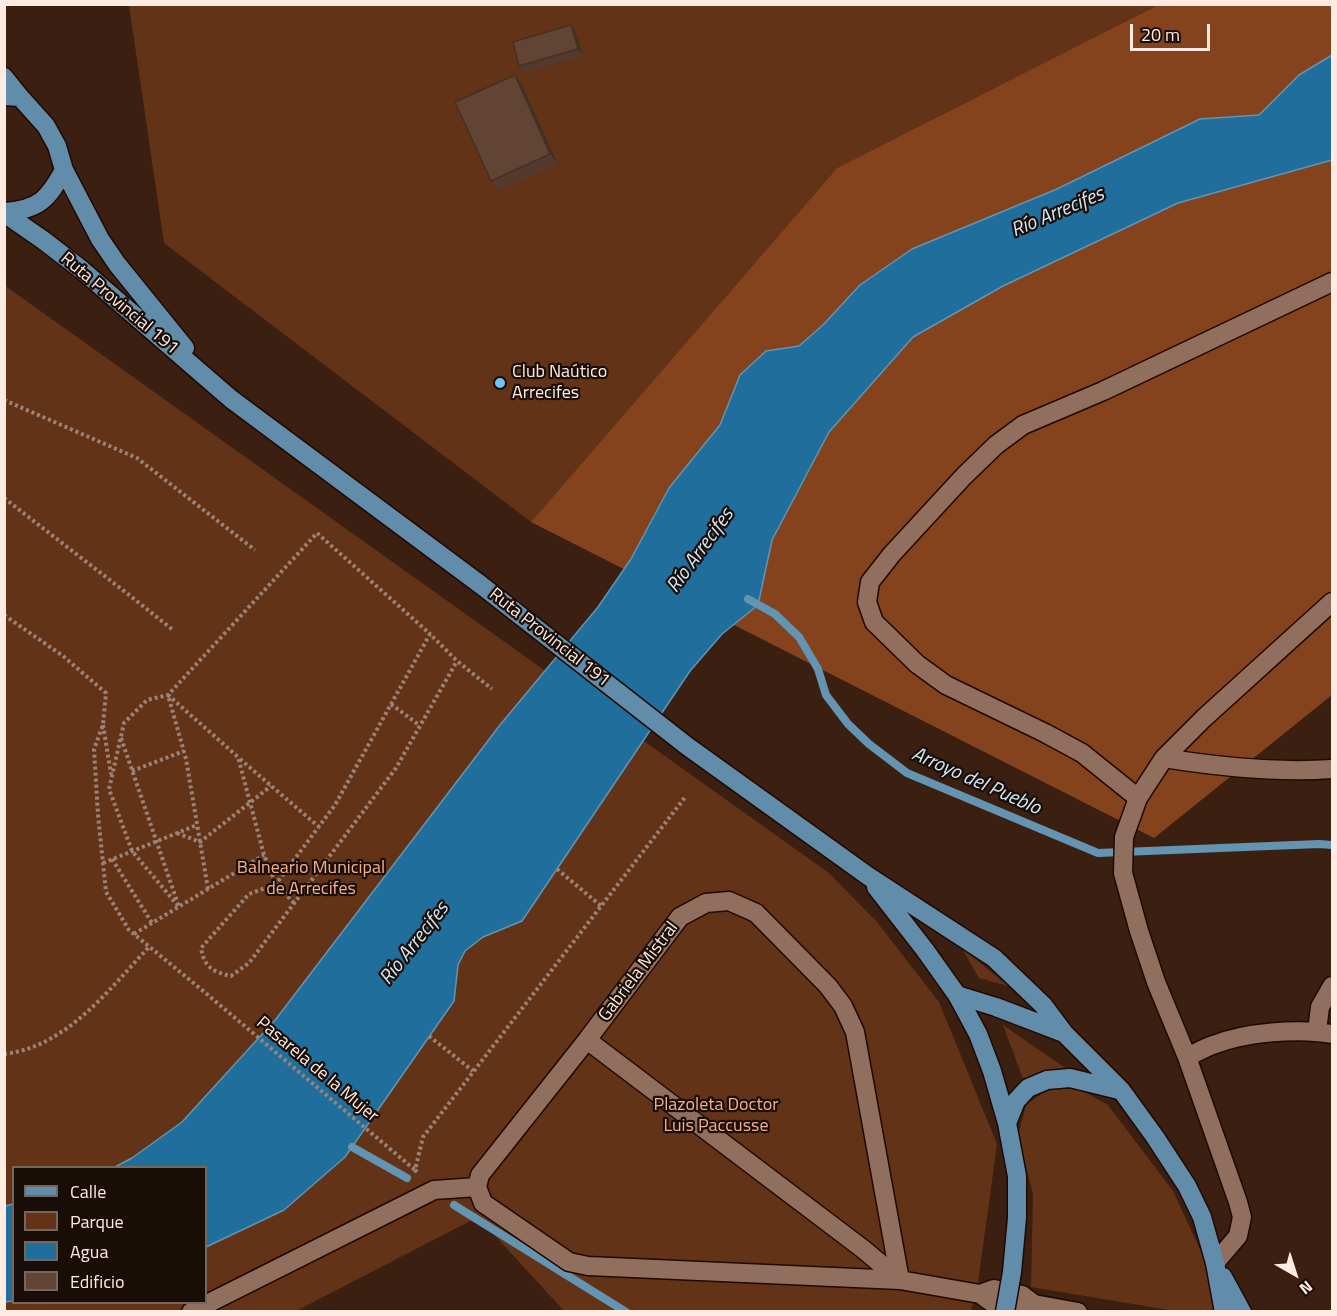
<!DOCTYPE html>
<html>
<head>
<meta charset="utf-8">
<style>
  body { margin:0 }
  #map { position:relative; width:1337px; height:1316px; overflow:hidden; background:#3b1f11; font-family:"Titillium Web",sans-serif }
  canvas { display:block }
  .frame { position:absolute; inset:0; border:6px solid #ffebe2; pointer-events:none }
  .legend { position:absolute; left:12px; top:1166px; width:195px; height:138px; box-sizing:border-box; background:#190d07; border:2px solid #75665f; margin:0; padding:8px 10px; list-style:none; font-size:18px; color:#ffebe2 }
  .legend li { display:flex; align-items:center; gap:12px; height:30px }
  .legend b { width:30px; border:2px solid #75665f }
  .north { position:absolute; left:1265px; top:1244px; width:60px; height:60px; -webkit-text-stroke:4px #190d07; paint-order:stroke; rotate:141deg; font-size:16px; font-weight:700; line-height:24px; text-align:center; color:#ffebe2 }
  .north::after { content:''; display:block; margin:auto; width:21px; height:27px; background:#ffebe2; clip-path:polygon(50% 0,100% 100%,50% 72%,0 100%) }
  .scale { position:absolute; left:1130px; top:24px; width:80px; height:27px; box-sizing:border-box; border:3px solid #ffebe2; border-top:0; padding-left:8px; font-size:18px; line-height:21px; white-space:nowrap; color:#ffebe2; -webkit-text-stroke:4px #190d07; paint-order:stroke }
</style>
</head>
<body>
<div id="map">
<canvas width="1337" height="1316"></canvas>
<div class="frame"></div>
<ul class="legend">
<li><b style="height:8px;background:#628daa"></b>Calle</li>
<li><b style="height:16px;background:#633318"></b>Parque</li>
<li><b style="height:16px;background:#206e9c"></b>Agua</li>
<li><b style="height:16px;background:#624434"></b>Edificio</li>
</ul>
<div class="north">N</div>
<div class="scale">20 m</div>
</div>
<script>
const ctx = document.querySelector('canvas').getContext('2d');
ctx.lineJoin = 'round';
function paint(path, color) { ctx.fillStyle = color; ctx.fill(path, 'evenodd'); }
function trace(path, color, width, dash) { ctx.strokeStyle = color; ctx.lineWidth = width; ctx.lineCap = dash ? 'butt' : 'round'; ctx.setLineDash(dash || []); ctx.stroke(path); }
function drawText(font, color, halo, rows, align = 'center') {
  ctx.font = font + ' "Titillium Web",sans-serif'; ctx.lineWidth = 4.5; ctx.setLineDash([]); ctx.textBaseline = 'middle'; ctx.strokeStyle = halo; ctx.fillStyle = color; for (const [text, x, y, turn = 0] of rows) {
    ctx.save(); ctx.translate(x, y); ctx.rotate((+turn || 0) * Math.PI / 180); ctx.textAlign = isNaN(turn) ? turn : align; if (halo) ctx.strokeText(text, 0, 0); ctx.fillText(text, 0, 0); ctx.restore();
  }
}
paint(new Path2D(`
  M129 5H1158L837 168 531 522 164 243Z
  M4 285 829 873 877 922 939 1002 997 1144 977 1290 971 1311H564L478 1217 296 1311H5ZM14 1168H206V1302H14Z
  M961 947 1008 986 979 978Z
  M1003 1025 1064 1067 1025 1084Z
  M1048 1089H1079L1108 1105 1173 1191 1204 1258 1216 1309 1211 1311H1175L1031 1287 1033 1194 1018 1136 1026 1105Z`), '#633318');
paint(new Path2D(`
  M1158 5H1332V695L1154 838 531 522 837 168Z`), '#85431d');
const water = new Path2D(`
  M1332 55V160L1178 203 1003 286 913 337 829 432 772 540 758 605 722 634 690 671 522 921 483 937 465 951 458 965 454 1001 345 1157 284 1210 206 1247V1168H113L132 1158 182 1122 276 1019 500 725 598 607 631 559 669 488 720 425 740 375 766 351 799 346 823 325 860 285 912 249 1057 189 1200 119 1259 115 1299 75Z
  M13 1204V1301L5 1302V1206Z`);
paint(water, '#206e9c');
trace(water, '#6394b1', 1.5);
trace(new Path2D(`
  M748 599 775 614 799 637 818 669 826 695 848 724 869 744 907 773 1098 853 1319 844 1332 845
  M352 1147 407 1178
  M454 1205 626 1312`), '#6394b1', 8);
const minor = new Path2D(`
  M1164 758C1220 767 1276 773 1332 769
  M1138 798 1082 753 1045 733 946 685 917 664 874 622 867 602 870 582 892 554 964 476 996 445 1023 425 1103 391 1332 282
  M729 901 756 913 828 986 843 1006 855 1032 900 1280 588 1266 569 1262 483 1203 477 1187 480 1175 587 1040 680 917 706 903Z
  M1317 1031 1320 1007 1332 986
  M587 1040 863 1249 900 1280 980 1294 994 1289 1022 1295 1034 1304 1019 1307 991 1302 980 1294
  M1187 1057C1196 1053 1204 1048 1213 1045 1246 1032 1298 1028 1332 1034
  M1215 1263 1238 1236 1242 1217 1238 1202 1187 1057 1156 982 1139 931 1123 873 1124 837 1138 798 1164 758 1204 718 1332 602
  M1034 1304 1078 1312
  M191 1312 434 1190 477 1187`);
const major = new Path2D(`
  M4 77 20 97
  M4 96 20 97 46 126 57 146 64 170C48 199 39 210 4 212
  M64 170 100 239 117 264 185 348
  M4 213 43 240 82 270 231 399 481 585 687 746 868 876 994 958 1043 1005 1064 1033
  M876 887 925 950 957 995 978 1034 992 1071 1007 1123 1017 1176V1218L1012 1272
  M957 995 996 1007 1064 1033 1121 1090 1155 1137 1187 1186 1202 1217 1215 1263 1224 1312
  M1007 1123 1016 1101 1028 1088 1047 1080 1070 1078 1119 1090
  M1223 1277 1242 1312`);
trace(minor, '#210800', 21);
trace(major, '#210800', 21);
trace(new Path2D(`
  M4 400 137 458 255 550
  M4 498 133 598 173 630
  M4 615 63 656 106 693 103 725 94 749 98 815 106 892 129 930 202 990 415 1170
  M391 704 419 725
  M103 725 111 774
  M121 738 179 907 132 851 109 789 124 723 147 700 168 695 317 533 430 634
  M240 759 319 827
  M132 771 184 751
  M177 833 200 842 271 786
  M112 859 152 923
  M103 863 197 825
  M557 869 601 906
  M208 889 186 759 168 695 238 757 264 855 276 884 249 894 201 948C204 967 213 972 231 976L249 963 396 768 457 661
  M294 903 276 884 335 805 430 634 457 661 492 689
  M134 934 264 855
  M429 1036 473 1071
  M4 1054C67 1047 109 989 149 947
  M417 1172 415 1170 423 1137 686 796`), '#9c8378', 4, [3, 3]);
trace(minor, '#906f5e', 18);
trace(major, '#628daa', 18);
const majorBridge = new Path2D(`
  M1005 1312 1012 1272`);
trace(majorBridge, '#210800', 21, []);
trace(majorBridge, '#628daa', 18);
paint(new Path2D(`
  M571 25 576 32 583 56 524 73 519 66Z
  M515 75 522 85 558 164 498 191 491 181Z`), '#543a2d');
paint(new Path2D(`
  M571 25 576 32 583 56 578 49Z
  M515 75 522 85 558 164 550 154Z`), '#453024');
const building = new Path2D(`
  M571 25 578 49 519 66 513 42Z
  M515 75 550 154 491 181 455 102Z`);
paint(building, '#624434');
trace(building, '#453024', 1.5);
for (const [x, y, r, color] of [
  [500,383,6,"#73c1f5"]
]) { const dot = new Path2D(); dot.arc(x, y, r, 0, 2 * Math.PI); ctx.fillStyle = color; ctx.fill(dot); trace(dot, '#190d07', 2); }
drawText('18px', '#ffebe2', '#190d07', [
  ["Ruta Provincial 191",119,304,40],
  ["Ruta Provincial 191",549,638,38],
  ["Gabriela Mistral",639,972,-53],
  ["Pasarela de la Mujer",317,1070,40]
]);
drawText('18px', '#ffebe2', '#190d07', [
  ["Club Naútico",512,373],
  ["Arrecifes",512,394]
], 'left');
drawText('18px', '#f5af8c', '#190d07', [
  ["Balneario Municipal",311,869],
  ["de Arrecifes",311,890],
  ["Plazoleta Doctor",716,1106],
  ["Luis Paccusse",716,1127]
]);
drawText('italic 20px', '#d2e8f8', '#190d07', [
  ["Río Arrecifes",1058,213,-23],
  ["Río Arrecifes",701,551,-54],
  ["Arroyo del Pueblo",976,782,24],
  ["Río Arrecifes",415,944,-52]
]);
</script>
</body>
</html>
